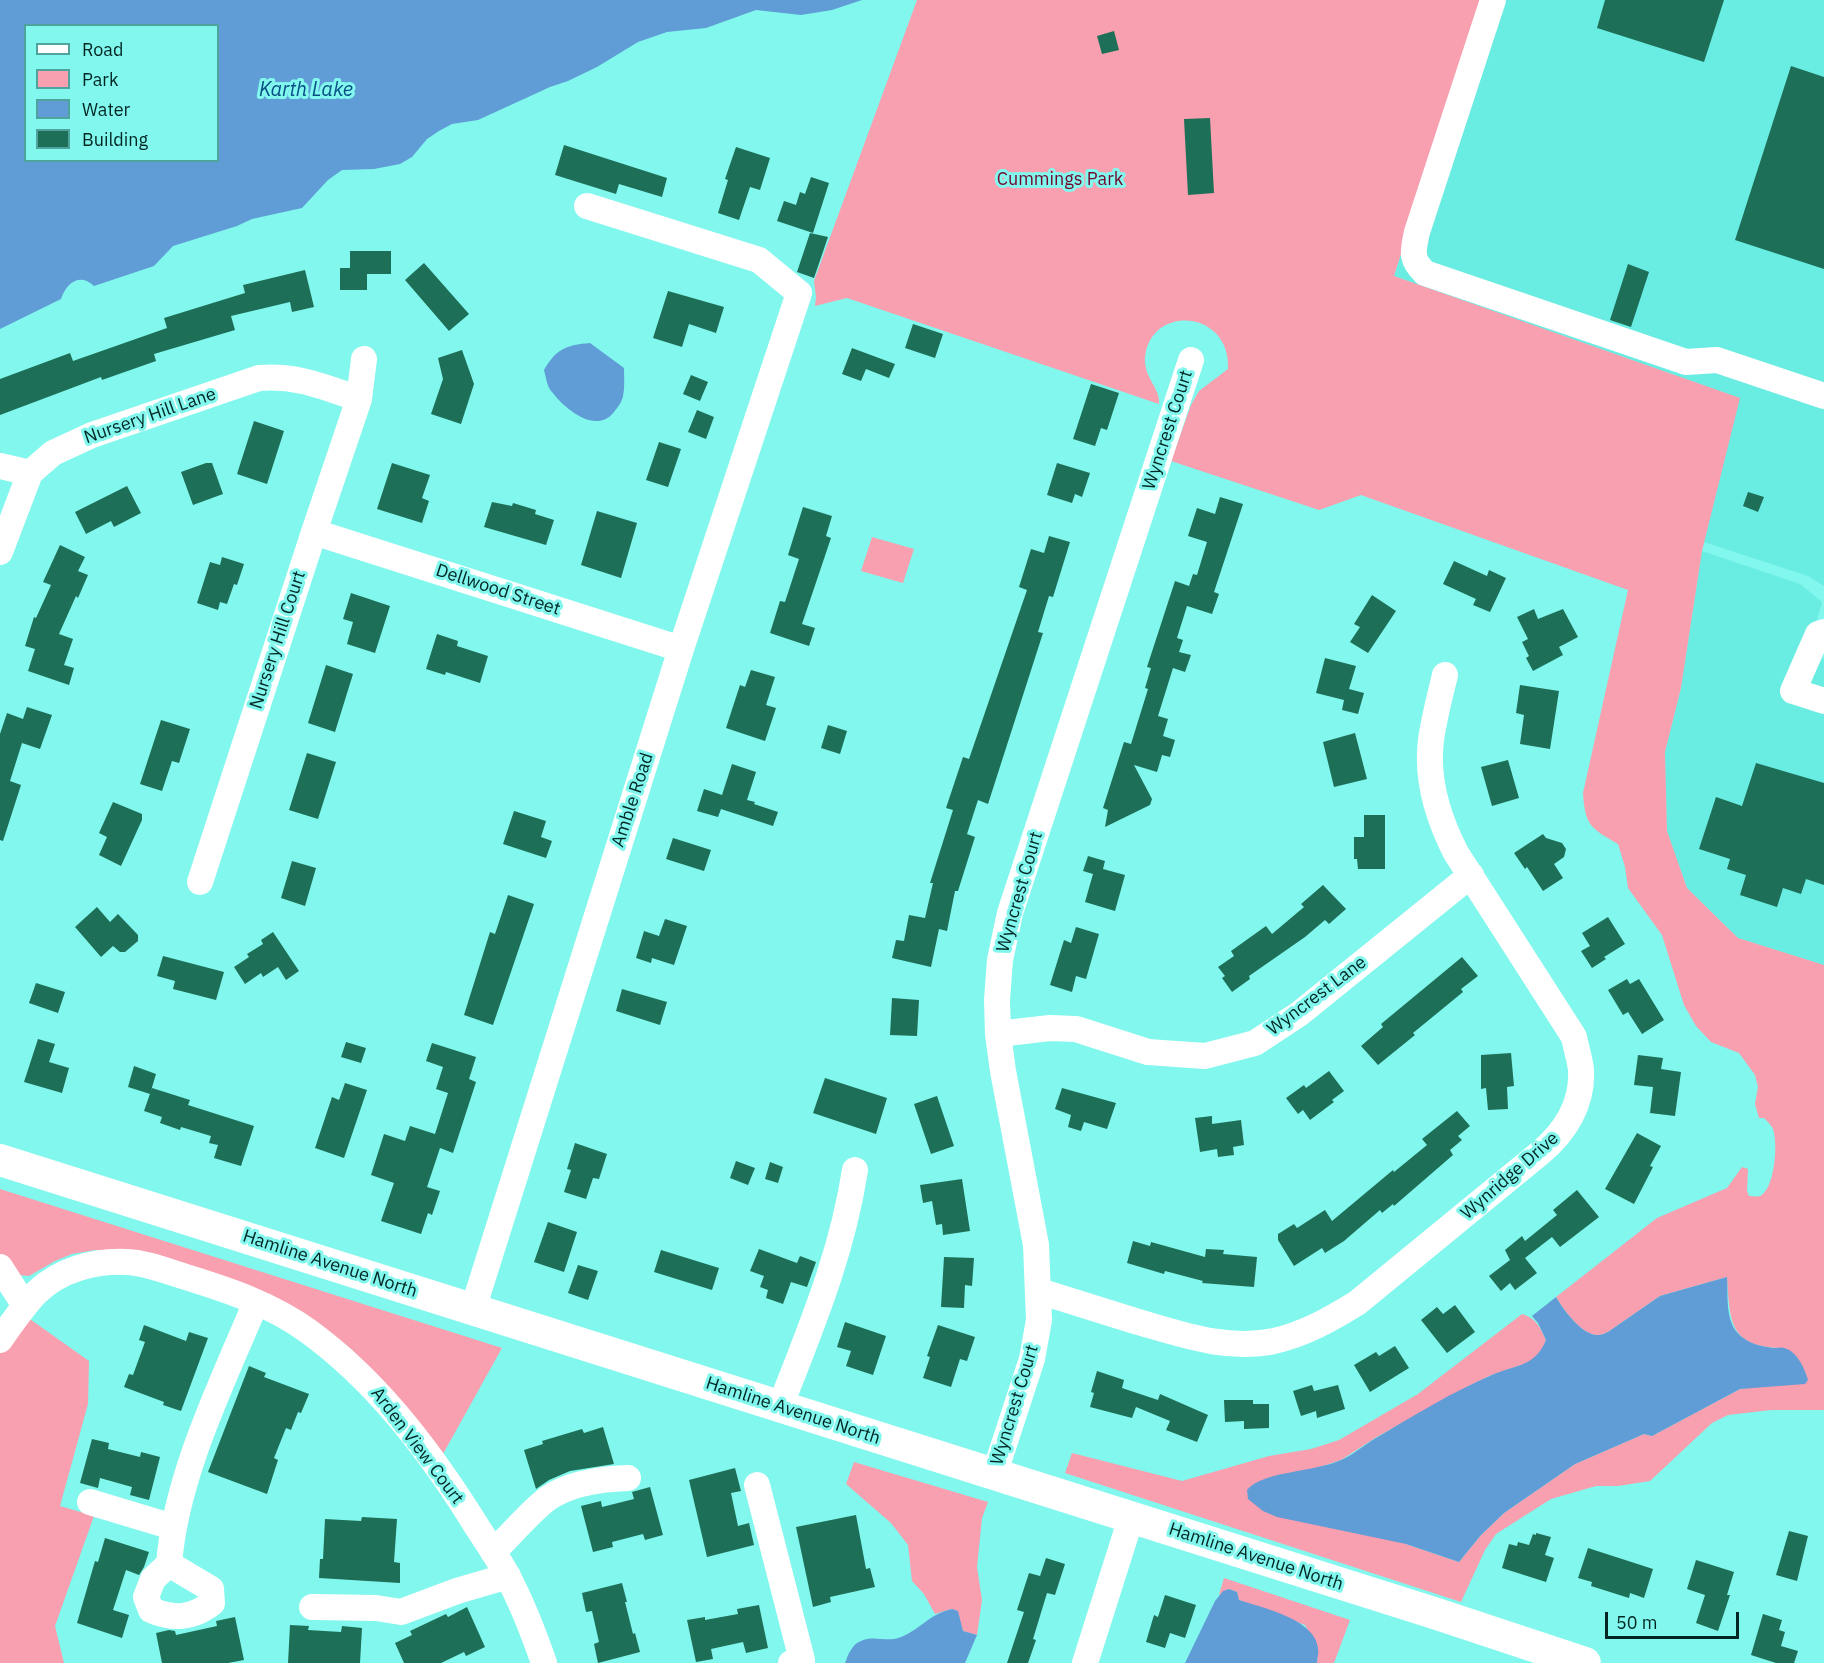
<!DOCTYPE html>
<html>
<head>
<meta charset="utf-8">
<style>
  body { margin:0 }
  #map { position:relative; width:1824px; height:1663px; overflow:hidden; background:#82f7ed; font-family:"IBM Plex Sans",sans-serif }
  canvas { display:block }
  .legend { position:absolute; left:24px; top:24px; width:195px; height:138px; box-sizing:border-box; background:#82f7ed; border:2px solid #4ea39d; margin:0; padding:8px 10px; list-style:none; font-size:18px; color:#002624 }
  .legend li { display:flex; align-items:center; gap:12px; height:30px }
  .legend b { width:30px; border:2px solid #4ea39d }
  .scale { position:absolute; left:1605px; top:1612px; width:134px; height:27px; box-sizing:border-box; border:3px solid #002624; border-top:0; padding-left:8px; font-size:18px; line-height:21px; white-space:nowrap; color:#002624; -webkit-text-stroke:4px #82f7ed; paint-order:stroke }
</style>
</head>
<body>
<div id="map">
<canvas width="1824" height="1663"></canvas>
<ul class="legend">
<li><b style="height:8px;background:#fff"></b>Road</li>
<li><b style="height:16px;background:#f8a0af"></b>Park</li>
<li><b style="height:16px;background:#609cd6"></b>Water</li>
<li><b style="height:16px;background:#1e6f57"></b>Building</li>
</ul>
<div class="scale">50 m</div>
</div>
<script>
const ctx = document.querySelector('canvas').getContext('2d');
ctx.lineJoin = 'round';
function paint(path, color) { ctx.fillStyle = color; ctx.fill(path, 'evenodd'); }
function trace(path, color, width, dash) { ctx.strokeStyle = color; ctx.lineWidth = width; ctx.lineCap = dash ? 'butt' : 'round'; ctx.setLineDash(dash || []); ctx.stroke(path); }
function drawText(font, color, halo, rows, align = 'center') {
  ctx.font = font + ' "IBM Plex Sans",sans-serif'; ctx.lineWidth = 6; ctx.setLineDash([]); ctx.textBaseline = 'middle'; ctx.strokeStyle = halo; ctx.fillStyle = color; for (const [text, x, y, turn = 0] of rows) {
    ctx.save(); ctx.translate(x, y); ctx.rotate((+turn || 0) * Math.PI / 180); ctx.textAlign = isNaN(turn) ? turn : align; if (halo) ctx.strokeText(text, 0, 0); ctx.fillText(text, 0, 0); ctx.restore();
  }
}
paint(new Path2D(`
  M1482 0H1824V586L1808 576 1704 542 1739 398 1394 276Z
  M1702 551 1800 584 1822 602 1813 634 1824 660V965L1738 938 1687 888 1667 832 1665 752 1681 688Z`), '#69ece2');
paint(new Path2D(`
  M917 0H1482L1394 276 1740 398 1702 551 1681 688 1665 752 1667 831 1687 888 1738 938 1824 965V1410H1771L1728 1415 1712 1423 1650 1481 1618 1486H1596L1551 1499 1496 1534 1485 1550 1461 1602 1065 1473 1072 1453 1182 1481 1269 1456 1311 1449 1339 1440 1418 1394 1522 1314C1536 1318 1540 1327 1546 1340L1541 1353 1530 1362 1489 1376 1463 1389 1375 1438 1341 1460 1308 1471 1406 1544 1459 1562 1481 1535 1504 1513 1575 1464 1644 1434 1652 1436 1740 1389 1763 1386 1784 1348C1729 1348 1730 1322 1727 1277L1660 1296 1608 1332C1605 1333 1602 1335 1598 1335 1582 1336 1563 1309 1556 1297L1657 1218 1727 1188 1742 1167 1748 1169 1747 1191 1749 1196C1754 1196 1759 1198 1763 1194 1775 1183 1778 1144 1773 1129 1772 1126 1767 1121 1764 1118H1759L1755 1104 1758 1087 1755 1075 1739 1053 1711 1042 1696 1026 1684 1005 1662 935 1628 888 1625 867 1618 844C1591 828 1585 826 1583 793L1628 590 1361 495 1319 510 1171 461 1191 405 1199 391 1228 369C1231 312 1157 304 1146 351 1140 376 1161 387 1159 404L847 298 815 306 816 297 814 281Z
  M872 537 914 549 903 583 861 571Z
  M0 1189 502 1348 443 1454 379 1378 352 1350 317 1322 143 1251 95 1250 72 1254 55 1261 29 1276 18 1275 0 1255Z
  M27 1317 89 1361 88 1404 60 1506 94 1516 55 1626 64 1663H0V1352Z
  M854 1462 988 1502 982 1518 977 1567 982 1600 977 1635 963 1631 957 1611 951 1609 935 1614 924 1594 912 1581 908 1545 891 1523 846 1484Z
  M1224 1578 1350 1620 1334 1663H1317L1318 1648 1305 1625 1239 1600 1237 1592 1229 1589 1219 1595Z`), '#f8a0af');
paint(new Path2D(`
  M0 0H862L832 10 801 15 756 10 706 28 667 32 638 42 597 67 568 81 550 87 478 120 452 124 439 131 427 139 412 157 400 164 374 169 342 170 328 180 302 208 252 219 237 226 173 246 154 266 94 286C80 273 67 282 61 299L0 329ZM26 26H218V160H26Z
  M590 343 624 368C624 376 625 387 623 396 622 402 618 407 614 412 596 435 565 409 552 392 547 387 546 377 544 370 556 349 566 345 590 343Z
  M1727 1277C1728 1291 1726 1310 1732 1324 1738 1340 1758 1347 1775 1348 1778 1348 1781 1347 1784 1348 1797 1351 1805 1369 1808 1380L1805 1384 1740 1389 1652 1436 1644 1434 1575 1464 1504 1513 1481 1535 1459 1562 1406 1544 1277 1517 1263 1511 1248 1499 1247 1490C1262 1471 1316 1472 1341 1460 1353 1455 1364 1445 1376 1438 1413 1416 1452 1392 1492 1375 1517 1364 1535 1367 1546 1340L1538 1323 1532 1316 1556 1297C1563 1309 1582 1336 1598 1335 1602 1335 1605 1333 1608 1332L1660 1296Z
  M1229 1589 1237 1592 1239 1600C1263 1608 1315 1619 1318 1648 1319 1653 1317 1659 1317 1663H1185L1215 1601 1223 1591Z
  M952 1609 958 1611 963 1631 977 1635 965 1663H845C848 1655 852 1644 861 1641 873 1635 886 1642 898 1638 918 1632 930 1613 952 1609Z`), '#609cd6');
paint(new Path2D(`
  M1605 0H1724L1704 62 1597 28Z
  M1114 31 1119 50 1102 54 1097 36Z
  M1791 66 1824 77V269L1735 240Z
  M1210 118 1214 193 1188 195 1184 119Z
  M564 145 667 178 662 197 619 184 616 194 555 175Z
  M736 147 770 158 760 190 750 187 739 220 718 213 728 180 725 179Z
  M811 177 829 183 813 233 777 221 784 201 796 205 800 192 805 194Z
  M810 233 828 237 814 278 797 272Z
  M350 251H391V274H367V290H340V268H350Z
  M424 263 469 314 449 331 405 280Z
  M1628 264 1649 272 1631 327 1610 320Z
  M305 270 314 307 292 312 290 302 231 316 235 330 154 354 156 361 102 380 101 377 0 415V379L70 353 73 361 167 328 164 318 245 293 243 285Z
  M668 291 724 307 716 333 689 324 682 347 653 338Z
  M913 324 943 334 935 358 905 348Z
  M852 348 895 364 889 378 866 369 861 381 842 374Z
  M462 350 474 384 461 424 431 414 443 379 438 358Z
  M691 375 708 382 700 401 683 394Z
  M1091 384 1119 393 1107 430 1101 428 1095 446 1073 439Z
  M697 410 714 417 706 439 688 432Z
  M254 421 284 431 267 484 237 474Z
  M659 442 681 449 668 487 646 480Z
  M206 463H212L223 494 193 505 181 472Z
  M392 463 430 475 422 498 429 501 422 523 377 509Z
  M1057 463 1090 473 1082 497 1075 494 1072 503 1047 495Z
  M127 486 141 513 114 527 111 521 86 534 75 512Z
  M1748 492 1764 497 1758 512 1743 506Z
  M1220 497 1243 504 1214 592 1219 594 1212 614 1187 606 1177 638 1183 640 1179 652 1191 655 1185 672 1173 668 1158 716 1168 719 1163 736 1175 740 1170 757 1162 755 1157 772 1134 765 1152 799 1150 805 1105 827 1108 810 1103 808 1124 742 1131 744 1148 689 1145 688 1151 668 1147 667 1175 581 1189 586 1193 574 1197 575 1207 542 1188 536 1197 508 1215 514Z
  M492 502 512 506 513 503 536 510 535 514 554 520 546 545 484 527Z
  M803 507 832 516 826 536 831 538 802 624 815 628 809 646 770 633 780 601 785 602 799 559 788 555Z
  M597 511 637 523 621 578 581 565Z
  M1049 536 1070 542 1053 597 1049 596 1038 632 1043 633 988 804 978 800 967 834 975 837 958 891H955L947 931 939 929 931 967 892 958 896 940 904 941 909 915 925 918 933 883H930L953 810 946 808 963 757 969 759 1027 590 1019 587 1031 549 1044 553Z
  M60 545 85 557 78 571 88 575 78 598 76 596 59 634 73 639 64 665 74 668 69 685 28 671 35 649 25 646 34 617 36 618 51 585 43 582Z
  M222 557 244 564 237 585 234 584 227 604 220 602 218 610 197 603 210 562 220 565Z
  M1454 561 1487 576 1489 570 1506 578 1490 612 1473 605 1476 599 1443 584Z
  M351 593 390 606 375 653 347 644 353 622 343 619Z
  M1372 595 1396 611 1368 653 1350 642 1360 627 1354 624Z
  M1534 609 1538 619 1563 609 1578 637 1559 647 1563 655 1533 671 1526 658 1529 656 1522 642 1528 639 1517 617Z
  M437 634 458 641 457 646 488 656 480 683 446 672 445 675 426 669Z
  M1325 658 1356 666 1349 689 1364 693 1358 714 1342 710 1344 700 1316 693Z
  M326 665 353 674 335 732 308 723Z
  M751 670 775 677 766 705 776 708 765 741 726 728 740 685 745 687Z
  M1520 685 1559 691 1550 749 1520 744 1524 715 1516 713Z
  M27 707 52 715 40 749 22 743 10 781 21 785 3 841 0 840V734L7 713 23 719Z
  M161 720 190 729 179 763 172 761 162 791 140 784Z
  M828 725 847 731 840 754 821 748Z
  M1355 733 1367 779 1334 787 1323 742Z
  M307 753 336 762 318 819 289 810Z
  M1508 760 1519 798 1492 806 1481 767Z
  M1756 763 1824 783V885L1806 879 1801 894 1783 888 1777 907 1740 895 1746 875 1727 869 1730 859 1699 849 1716 797 1742 806Z
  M732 764 756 772 747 800 755 802 754 804 778 812 773 826 721 809 718 817 697 811 704 789 722 795Z
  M113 802 142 814V820L121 866 99 855 107 837 99 833Z
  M514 811 546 821 541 837 552 841 546 858 503 844Z
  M1364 815H1385V869H1358L1357 859H1354V837H1364Z
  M1543 834 1546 838 1562 843 1566 849 1564 857 1554 864 1563 878 1543 891 1527 867 1525 869 1514 853Z
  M673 838 711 850 704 871 666 859Z
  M1088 856 1105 861 1103 869 1125 875 1115 911 1085 902 1093 874 1083 871Z
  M292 861 316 868 305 906 281 898Z
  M1323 885 1346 909 1329 924 1325 920 1305 937 1249 976 1250 979 1232 992 1222 978 1225 976 1218 967 1234 956 1231 951 1266 926 1272 934 1304 907 1301 904Z
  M508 895 534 904 493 1025 464 1015 490 932 495 934Z
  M97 907 110 922 118 914 138 935V941L125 952H120L113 946 101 957 75 927Z
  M1608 917 1625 944 1604 957 1606 959 1592 968 1581 951 1590 946 1582 933Z
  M665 919 687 926 674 965 652 958 651 963 636 958 644 931 659 936Z
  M1076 927 1099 934 1086 979 1076 976 1072 992 1050 985 1064 940 1071 943Z
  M273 932 299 971 286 980 278 967 263 977 261 973 245 984 234 967 249 957 247 954 263 944 261 940Z
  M163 956 224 972 216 1000 173 989 175 981 157 976Z
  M1462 957 1478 976 1461 989 1463 992 1413 1033 1415 1035 1378 1065 1361 1046 1383 1027 1381 1024Z
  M1627 979 1630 984 1639 979 1664 1020 1642 1034 1628 1012 1623 1015 1608 990Z
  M36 983 65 992 58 1013 29 1003Z
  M622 989 667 1002 660 1025 616 1011Z
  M892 998 919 1000 917 1036 890 1035Z
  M38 1039 55 1044 49 1062 69 1068 62 1093 24 1082Z
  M346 1042 366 1048 361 1063 341 1057Z
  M432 1043 476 1057 469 1079 476 1082 453 1153 440 1148 427 1187 440 1191 432 1215 428 1213 421 1234 381 1221 394 1183 371 1175 384 1134 405 1141 410 1126 435 1134 448 1093 436 1089 443 1067 426 1061Z
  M1511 1053 1514 1086 1507 1087 1508 1109 1488 1110 1486 1088 1481 1089V1055Z
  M1638 1055 1663 1058 1661 1069 1681 1072 1675 1116 1650 1113 1653 1087 1634 1085Z
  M134 1066 156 1074 150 1094 128 1087Z
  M1329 1071 1344 1091 1332 1100 1334 1102 1310 1120 1303 1110 1298 1114 1286 1098 1304 1085 1306 1088Z
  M825 1078 887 1098 876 1134 813 1113Z
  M345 1083 367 1090 344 1158 315 1148 332 1097 339 1100Z
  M152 1088 190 1100 188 1105 254 1126 241 1166 214 1158 218 1145 209 1143 211 1136 181 1127 180 1130 160 1123 162 1117 144 1111Z
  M1062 1088 1116 1103 1107 1129 1084 1122 1081 1131 1068 1127 1071 1115 1055 1109Z
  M937 1096 954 1146 931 1154 914 1104Z
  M1457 1111 1470 1126 1458 1136 1462 1140 1450 1150 1453 1155 1394 1206 1393 1204 1382 1213 1380 1210 1344 1241 1325 1253 1322 1248 1294 1266 1278 1240V1234L1294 1224 1297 1228 1325 1210 1332 1221 1393 1170 1394 1172 1427 1145 1422 1139Z
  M1212 1116V1124L1241 1120 1244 1145 1233 1147 1234 1155 1218 1157 1217 1149 1200 1152 1195 1118Z
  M1637 1133 1661 1146 1650 1166 1653 1167 1634 1204 1605 1189Z
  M575 1143 607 1154 599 1179 593 1178 586 1199 564 1192 571 1170 567 1169Z
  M736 1161 755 1168 748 1185 730 1178Z
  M770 1162 783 1167 778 1183 765 1179Z
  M962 1179 970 1231 943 1235 942 1224 936 1225 932 1201 923 1203 920 1185Z
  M1577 1190 1599 1217 1560 1247 1552 1237 1525 1258 1537 1273 1515 1290 1510 1283 1501 1291 1489 1276 1510 1260 1505 1250 1522 1236 1525 1241 1557 1215 1553 1210Z
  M548 1222 577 1232 564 1272 534 1262Z
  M1133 1241 1150 1246 1151 1242 1205 1257 1206 1249 1224 1250 1223 1254 1257 1257 1254 1287 1202 1283 1203 1281 1165 1271 1164 1274 1127 1263Z
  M759 1249 797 1263 800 1256 816 1262 807 1287 791 1282 783 1304 766 1298 768 1290 760 1287 764 1276 750 1271Z
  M661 1250 719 1268 712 1290 654 1272Z
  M944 1257 974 1258 972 1286 965 1285 964 1308 941 1307Z
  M578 1265 598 1271 588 1300 568 1293Z
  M1455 1305 1475 1332 1447 1353 1421 1320 1437 1307 1443 1314Z
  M845 1322 886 1336 873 1375 846 1366 851 1351 837 1347Z
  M144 1325 186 1341 189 1332 208 1338 181 1411 163 1405 164 1402 124 1387 129 1374 133 1375 145 1342 139 1340Z
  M938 1325 975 1337 967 1361 960 1359 951 1387 923 1378 930 1357 927 1356Z
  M1395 1346 1409 1368 1370 1392 1354 1365 1376 1352 1379 1356Z
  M249 1366 266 1373 264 1377 309 1394 301 1413 298 1412 291 1430 286 1428 274 1458 278 1460 267 1494 208 1472Z
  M1097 1371 1124 1380 1122 1388 1158 1400 1160 1394 1208 1415 1197 1442 1166 1430 1170 1421 1136 1407 1132 1418 1090 1407 1094 1393 1091 1392Z
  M1312 1385 1314 1391 1338 1385 1345 1409 1317 1418 1316 1411 1301 1416 1293 1391Z
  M1224 1400H1253V1404H1269V1428L1244 1429V1421L1225 1422Z
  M603 1427 614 1464 570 1471 549 1480 536 1489 524 1450 543 1444 542 1441 582 1429 584 1433Z
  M92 1439 109 1443 108 1449 140 1457 141 1452 160 1457 149 1500 130 1495 132 1487 100 1478 98 1488 80 1483Z
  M735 1468 741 1491 731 1493 738 1526 749 1523 754 1545 707 1557 689 1480Z
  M650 1487 663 1535 645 1540 643 1534 612 1542 613 1547 593 1552 581 1506 601 1501 602 1507 634 1499 632 1492Z
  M856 1515 866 1569 870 1568 875 1587 830 1597 831 1602 813 1607 796 1527Z
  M362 1517 397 1519 394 1562 400 1563V1583L319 1578 320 1559H323L325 1519 361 1521Z
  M1789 1531 1808 1536 1797 1581 1776 1575Z
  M1536 1533 1551 1537 1545 1555 1554 1558 1546 1582 1502 1568 1509 1544 1517 1546 1518 1542 1529 1545 1533 1534 1536 1535Z
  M105 1538 149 1552 144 1567 139 1575 126 1570 113 1610 129 1615 122 1638 77 1623 95 1561 98 1562Z
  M1588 1548 1653 1569 1644 1598 1630 1593 1629 1598 1591 1586 1592 1582 1578 1578Z
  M1046 1558 1065 1564 1055 1595 1047 1593 1033 1639 1036 1640 1028 1663H1007L1024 1612 1017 1610 1029 1573 1040 1576Z
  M1696 1560 1734 1572 1727 1595H1730L1718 1631 1696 1623 1705 1595 1687 1589Z
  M622 1583 627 1602H625L633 1634 635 1633 640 1652 598 1663 594 1644 599 1642 592 1611 586 1612 582 1593Z
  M1165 1595 1196 1605 1185 1638 1170 1633 1165 1648 1146 1642 1154 1615 1158 1617Z
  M759 1605 768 1648 746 1653 743 1642 711 1649 713 1659 696 1662 687 1620 705 1617V1620L738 1614 737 1609Z
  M467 1607 485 1647 466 1656 464 1652 441 1663H404L395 1643 412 1635 410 1631 446 1614 448 1617Z
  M1763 1614 1782 1620 1779 1630 1785 1632 1781 1646 1798 1651 1794 1663H1776L1751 1655Z
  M235 1617 244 1660 228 1663H162L156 1633 169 1630 175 1631 176 1635 217 1626 216 1621Z
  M290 1625 309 1626 308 1630 341 1632 342 1626 362 1628 360 1663H288Z`), '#1e6f57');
trace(new Path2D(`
  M1493 0 1417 232C1413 251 1410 259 1425 273L1686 362 1717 360 1824 396
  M0 466 30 473
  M314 532 681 649
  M0 552 30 473 53 453 92 435 259 378C297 375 324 387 359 399
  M1824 632 1818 634 1793 691 1824 701
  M200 882 314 532 359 399 364 359
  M998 1034 1050 1028 1076 1029 1148 1052 1205 1056 1255 1043 1299 1014 1471 875
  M0 1267 25 1306
  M1039 1291C1071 1301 1103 1311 1135 1321 1181 1334 1226 1351 1274 1341 1305 1334 1331 1319 1357 1303L1540 1153C1565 1132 1583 1104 1581 1070 1580 1059 1576 1048 1574 1037L1456 853C1438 818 1426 779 1431 740 1434 718 1440 696 1445 675
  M473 1309 681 649 799 293 759 260 587 206
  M0 1340C11 1324 22 1308 36 1293 59 1270 95 1260 127 1262 148 1263 169 1272 189 1278 231 1291 272 1305 308 1331 374 1379 425 1445 469 1514 481 1534 496 1554 507 1575 522 1603 534 1634 544 1663
  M780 1407C811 1327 842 1255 855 1170
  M994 1475 1032 1359 1039 1320 1036 1245 1003 1071 998 1034 997 1000 1000 960 1010 913 1191 360
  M757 1485 802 1660 791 1663
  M90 1502 173 1527
  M493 1552C509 1537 530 1512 547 1499 569 1483 601 1479 628 1478
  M169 1564 153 1579 146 1597 151 1610C174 1620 193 1618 212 1603L211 1589 169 1564C176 1475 222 1384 256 1302
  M312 1607 376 1608 401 1612 457 1591 508 1576
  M1085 1663 1131 1518`), '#fff', 26);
trace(new Path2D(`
  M0 1160 1434 1613 1585 1663`), '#fff', 32);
drawText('18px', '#70052d', '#82f7ed', [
  ["Cummings Park",1060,180]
]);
drawText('18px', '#002624', '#82f7ed', [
  ["Nursery Hill Lane",150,416,-19],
  ["Wyncrest Court",1168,430,-72],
  ["Dellwood Street",498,590,18],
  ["Nursery Hill Court",278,640,-72],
  ["Amble Road",633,800,-72],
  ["Wyncrest Court",1020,892,-74],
  ["Wyncrest Lane",1317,996,-37],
  ["Wynridge Drive",1510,1176,-41],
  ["Hamline Avenue North",330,1264,18],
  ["Wyncrest Court",1015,1405,-73],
  ["Hamline Avenue North",793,1411,18],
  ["Arden View Court",417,1446,53],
  ["Hamline Avenue North",1256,1557,18]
]);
drawText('italic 20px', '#084f85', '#82f7ed', [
  ["Karth Lake",306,90]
]);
</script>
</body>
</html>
